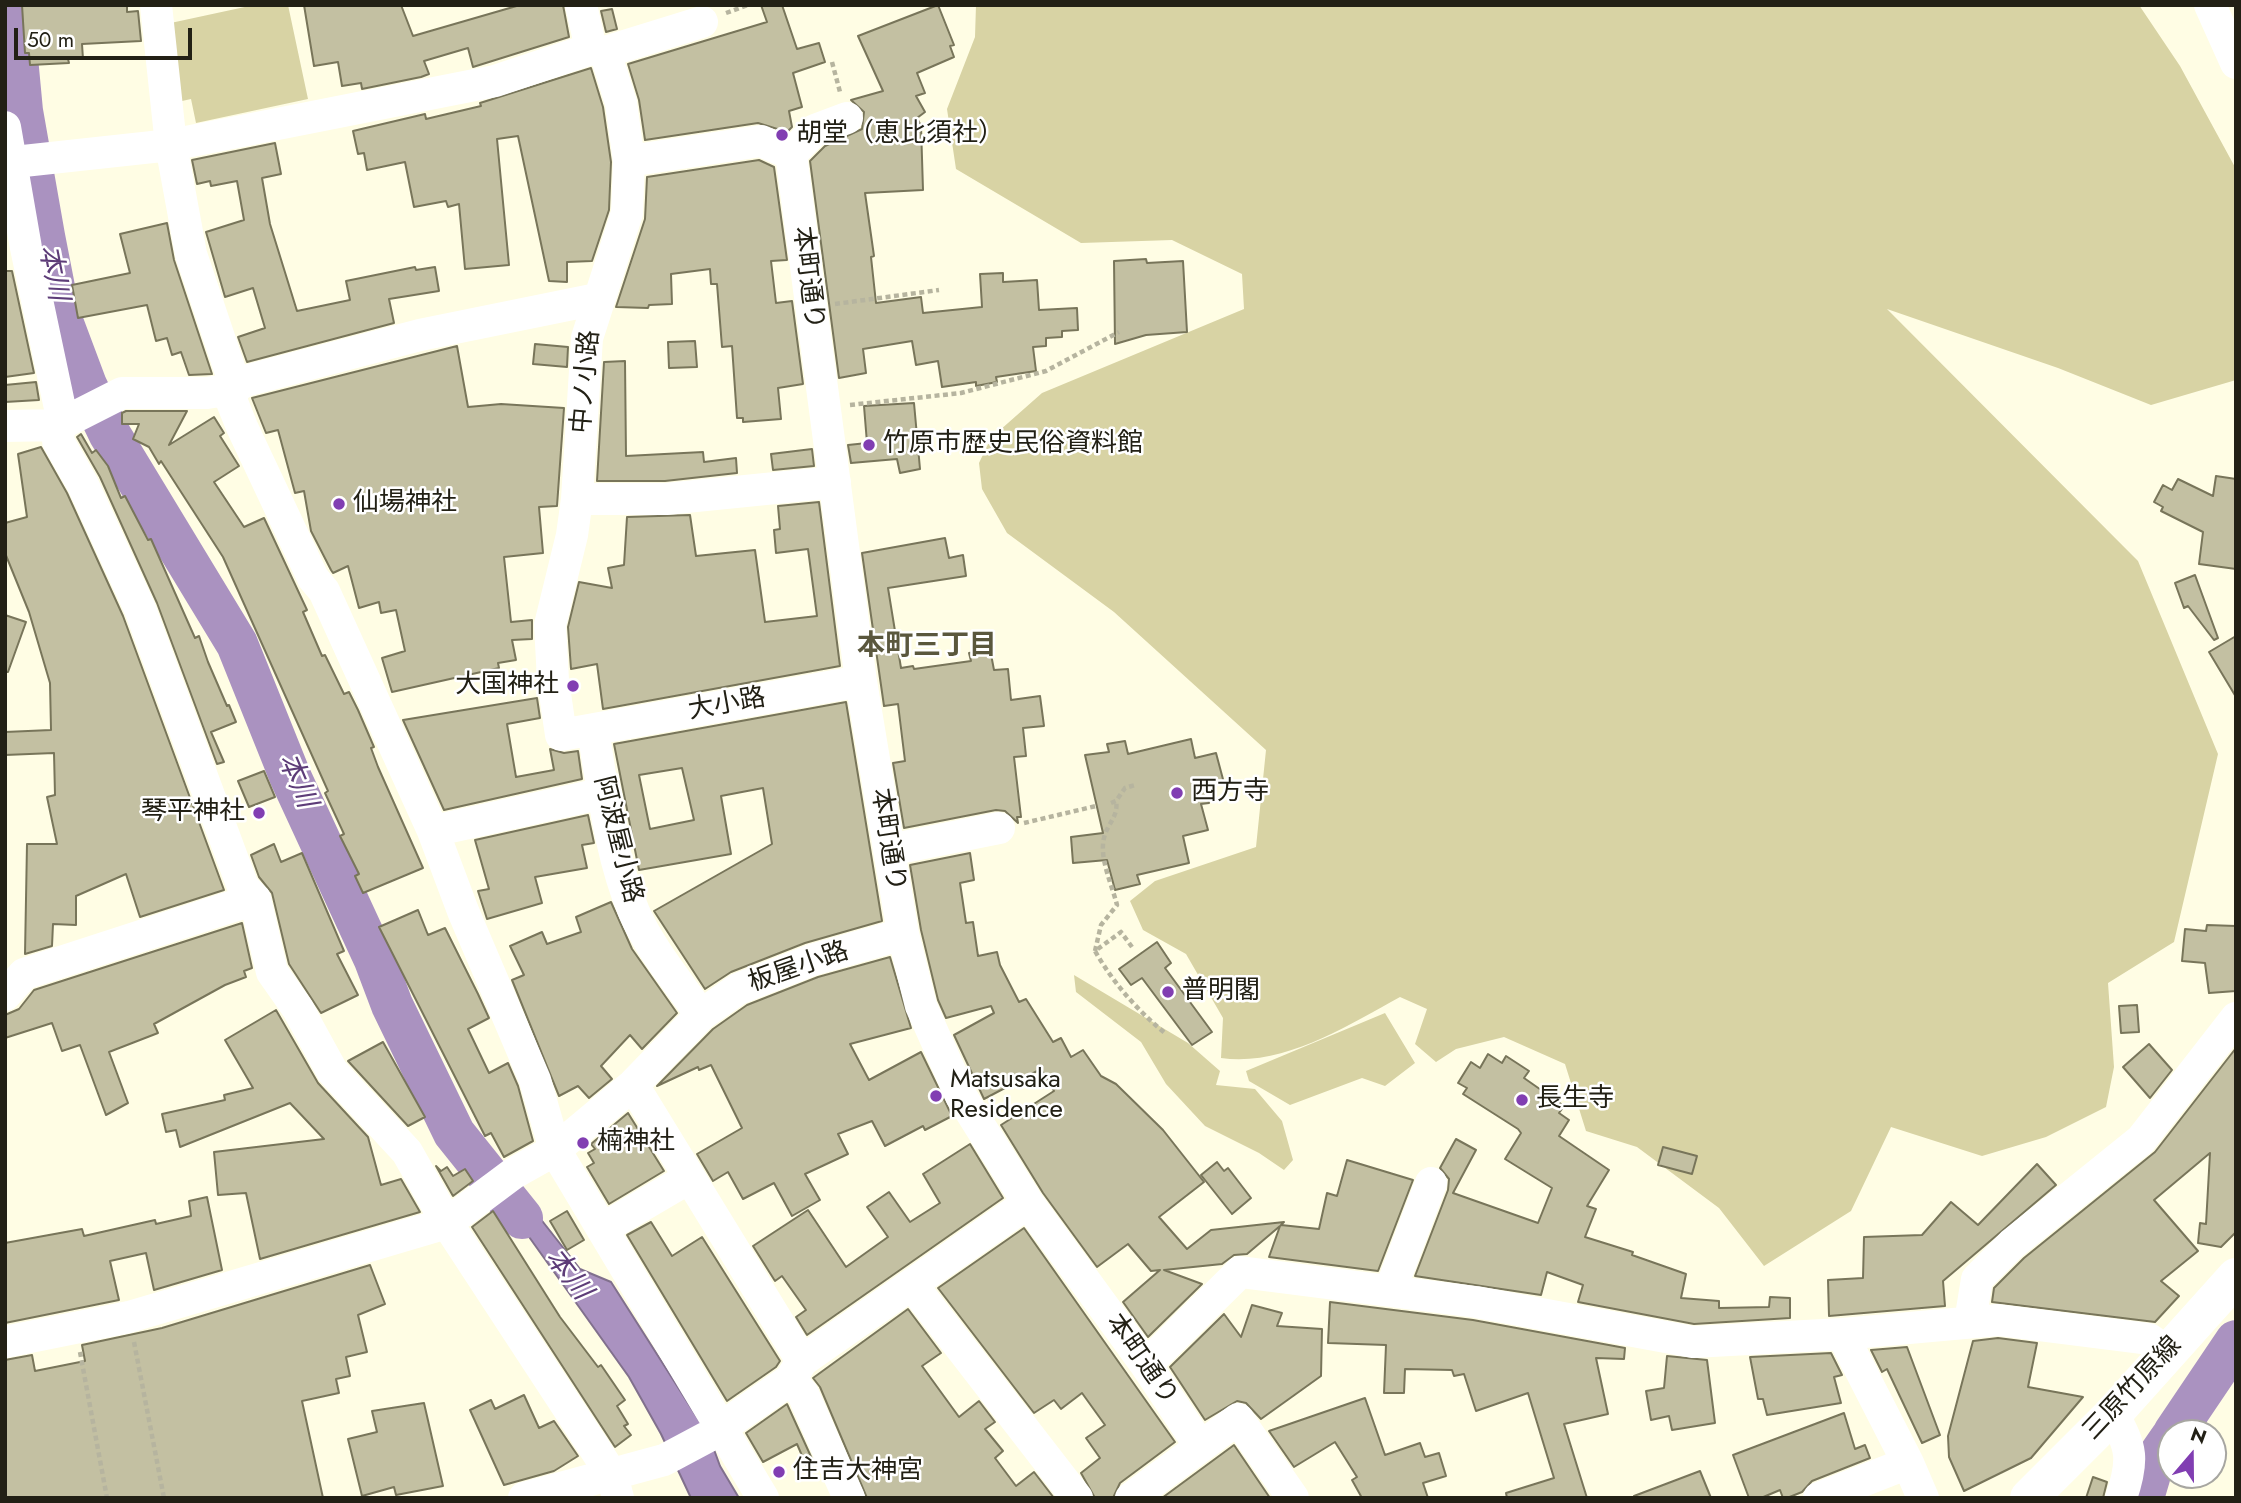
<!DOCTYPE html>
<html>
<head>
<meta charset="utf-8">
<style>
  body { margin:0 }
  #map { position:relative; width:2241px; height:1503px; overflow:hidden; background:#fffde4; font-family:Jost,sans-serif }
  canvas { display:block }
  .frame { position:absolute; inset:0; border:7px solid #222015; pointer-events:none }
  .north { position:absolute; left:2157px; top:1419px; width:70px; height:70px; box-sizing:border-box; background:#fff; border:2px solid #a7a6a1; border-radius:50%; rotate:20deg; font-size:19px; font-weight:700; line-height:28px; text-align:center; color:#222015 }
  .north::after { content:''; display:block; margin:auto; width:24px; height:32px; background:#813eb2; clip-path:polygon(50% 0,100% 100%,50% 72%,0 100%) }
  .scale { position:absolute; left:14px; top:28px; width:178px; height:32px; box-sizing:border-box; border:4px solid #222015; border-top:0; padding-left:9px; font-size:21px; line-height:24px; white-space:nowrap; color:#222015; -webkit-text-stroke:5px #fff; paint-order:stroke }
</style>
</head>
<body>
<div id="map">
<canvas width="2241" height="1503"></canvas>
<div class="frame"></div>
<div class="north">N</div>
<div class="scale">50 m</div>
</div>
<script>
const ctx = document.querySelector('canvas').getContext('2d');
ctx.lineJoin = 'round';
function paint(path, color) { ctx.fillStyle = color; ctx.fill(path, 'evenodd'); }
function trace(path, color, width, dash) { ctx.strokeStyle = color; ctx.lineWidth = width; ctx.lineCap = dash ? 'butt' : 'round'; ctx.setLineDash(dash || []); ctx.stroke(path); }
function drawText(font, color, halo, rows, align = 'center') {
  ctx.font = font + ' Jost,"Noto Sans JP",sans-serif'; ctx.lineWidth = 5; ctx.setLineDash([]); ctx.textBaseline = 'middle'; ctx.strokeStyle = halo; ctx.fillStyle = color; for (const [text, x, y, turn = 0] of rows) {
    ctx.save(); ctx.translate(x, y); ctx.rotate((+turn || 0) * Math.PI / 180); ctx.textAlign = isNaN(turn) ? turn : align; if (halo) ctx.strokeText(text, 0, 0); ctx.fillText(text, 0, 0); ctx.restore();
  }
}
paint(new Path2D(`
  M254 5H288L308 99 196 123 191 99 182 101 166 24Z
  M976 5H2139L2180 66 2236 169V380L2151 405 2058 368 1887 309 2138 561 2218 754 2174 942 2108 983 2114 1067 2106 1107 2046 1137 1982 1156 1891 1127 1851 1211 1764 1266 1719 1208 1637 1147 1586 1131 1565 1064 1504 1037 1456 1049 1436 1062 1415 1044 1427 1009 1400 997C1347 1026 1283 1067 1221 1058L1223 1018 1186 954 1143 930 1130 901 1155 881 1256 847 1266 750 1114 612 1007 533 982 489 979 463 991 438 1042 393 1244 309 1242 274 1172 240 1081 243 956 169 947 109 975 37Z
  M1074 975 1188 1043 1220 1071 1216 1085 1255 1089 1282 1121 1293 1160 1284 1170 1259 1153 1205 1126 1166 1084 1141 1042 1076 992Z
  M1385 1013 1415 1063 1385 1086 1362 1078 1290 1105 1249 1081 1246 1071Z`), '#d8d3a4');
const water = new Path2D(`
  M517 1189 580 1269 611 1282 709 1436 720 1466 739 1498H691L661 1434 629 1377 502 1199Z`);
paint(water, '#aa92c0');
trace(water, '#81708d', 2);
trace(new Path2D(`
  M12 5 22 111 44 236 59 313 86 385 109 433 237 644 290 776 375 960 392 1005 454 1133 522 1218
  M2174 1433 2236 1341
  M2143 1498 2153 1464 2171 1438`), '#aa92c0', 42);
const building = new Path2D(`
  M22 5H127V12L138 11 141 41 82 44 83 59H68L69 63 30 65 29 53H25Z
  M304 5H401L413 36 520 5H563L569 37 473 67 468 48 424 61 429 74 421 77 362 89 361 83 342 86 338 62 314 66Z
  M761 5H782L797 49 819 43 825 62 793 73 802 107 789 111 792 127 787 132 758 123 645 140 639 100 628 64 767 22Z
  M938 5 954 45 950 46 954 57 917 73 925 93 916 96 925 112 917 118 921 126 923 190 865 193 874 256 871 257 876 303 921 297 923 313 982 307 980 274 1003 273V282L1037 280 1039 310 1077 308 1078 330 1062 331V337L1046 338V346L1033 347 1036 371 996 377 997 382 976 386V382L942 387 938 361 916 365 912 341 863 349 866 373 839 378 810 161 825 146 862 129 864 112 851 100 883 91 858 36Z
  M612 9 617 29 606 32 601 11Z
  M591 68 603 107 611 162 609 210 592 261 567 262V282L549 281 518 136 497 139 509 265 465 269 459 204 448 207 446 201 414 207 405 162 367 170 364 153 358 154 353 131 425 114 426 119 481 106 480 103Z
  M275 143 281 174 262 178 270 224 297 311 350 300 346 281 415 267 416 270 435 267 439 291 389 299 394 323 247 362 238 337 265 328 253 288 225 297 206 232 244 220 237 181 211 186 210 181 197 184 192 160Z
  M759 160 774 167 787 260 771 261 776 303 792 301 803 384 778 388 781 419 743 422V418H737L732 346 722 347 717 284H711L710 269 671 274 672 304 649 305 648 308 616 307 645 219 647 177Z
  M167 223 174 260 212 374 189 375 181 352 172 355 167 338 156 341 147 305 78 318 72 285 130 273 120 234Z
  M1146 259 1147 263 1183 261 1187 332 1146 335 1115 344 1114 261Z
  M5 271H12L34 373 5 377Z
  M695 341 697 367 669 368 668 342Z
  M535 344 568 347 567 367 533 364Z
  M457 346 468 407 501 404 564 408 557 506 539 507 543 553 504 557 511 622 532 620V639L512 640 516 660 498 663 499 668 392 692 382 658 405 651 396 610 381 613 379 602 359 608 348 566 333 573 331 570 311 531 304 491 295 493 278 430 266 433 252 398Z
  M625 361 626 456 703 452 704 462 736 458 737 473 665 481H597L604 362Z
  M36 382 39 400 5 402V385Z
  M914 403 920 469 900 473 897 459 851 463 848 445 867 443 864 406Z
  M126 411H187L169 445 214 417 224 433 220 436 239 466 214 482 244 527 264 518 307 610 303 612 322 656 325 655 344 694 349 692 358 710 374 747 371 748 378 767 423 868 363 893 355 876 359 874 340 836 344 834 325 793 328 791 223 557 161 461 159 464 149 447 133 439 139 424H122V413Z
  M81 434 92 453 96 450 108 466 121 498 125 496 148 540 151 539 195 638 199 636 208 662 227 706 229 705 236 722 211 732 224 762 217 764 157 603 100 477 77 437Z
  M41 447 67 493 123 616 224 890 140 917 126 874 76 896V925L53 924 52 946 25 954 27 844H57L47 797 55 795 54 753 5 755V732L51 730 50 683 29 612 5 553V523L27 517 18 454Z
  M812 449 814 466 773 470 771 454Z
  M2216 476 2236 479V569L2199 564 2203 532 2161 511 2163 507 2154 502 2163 485 2172 490 2178 479 2213 496Z
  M819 502 840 666 603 709 597 664 571 669 568 627 579 582 612 588 608 568 624 565 627 517 690 515 696 556 755 550 765 622 817 616 808 549 776 553 774 530 780 529 778 506Z
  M945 538 949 558 963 555 966 576 888 588 901 668 913 666 914 669 971 661 969 653 990 649 994 670 1008 669 1011 700 1040 696 1044 726 1023 728 1026 756 1014 757 1021 817H1017L1018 823 1005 811 996 810 904 828 893 763 905 761 898 704 884 706 862 553Z
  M2195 575 2218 638 2214 640 2188 606 2184 608 2175 583Z
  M5 615 26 622 8 672H5Z
  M2236 636V697L2209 652Z
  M537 698 540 718 507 724 516 777 554 770 550 749 564 753 578 751 582 779 444 810 403 720Z
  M846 702 882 921 805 943 731 972 705 989 654 911 772 844 763 788 721 796 731 854 639 870 614 744ZM682 768 694 820 650 829 639 775Z
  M1191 739 1195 758 1216 753 1224 783 1205 788 1209 803 1201 804 1208 830 1183 836 1189 863 1137 875 1140 884 1115 890 1107 860 1073 863 1071 837 1103 833 1085 755 1109 752 1107 744 1125 741 1128 754Z
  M264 771 275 797 249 807 238 781Z
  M588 815 594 843 582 845 587 868 535 877 542 903 487 919 478 891 489 889 475 840Z
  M274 844 281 862 302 853 344 951 337 954 358 995 321 1013 289 964 272 893 259 877 251 855Z
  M970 853 974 880 960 883 966 923 973 922 978 956 997 952 1000 965 1019 1002 1026 999 1053 1042 1061 1038 1071 1057 1083 1050 1101 1076 1116 1084 1163 1130 1204 1182 1159 1217 1187 1249 1211 1230 1284 1222 1281 1225 1319 1229 1327 1193 1337 1196 1347 1160 1413 1180 1378 1271 1269 1257 1280 1226 1247 1254 1234 1255 1222 1264 1164 1270 1202 1284 1148 1337 1123 1302 1160 1270 1151 1271 1128 1244 1097 1267 1043 1193 1001 1125 1054 1091 1041 1069 984 1099 954 1035 994 1013 991 1006 946 1018 938 1000 921 930 910 865Z
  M611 902 632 949 677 1013 642 1049 630 1035 601 1066 612 1079 589 1098 578 1086 559 1096 512 980 524 975 510 946 542 932 547 944 581 932 576 917Z
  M418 910 428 935 445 928 478 994 489 1018 468 1029 489 1073 508 1063 518 1086 533 1141 504 1157 491 1133 485 1136 379 927Z
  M242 923 252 968 244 971 246 977 225 985 154 1024 158 1033 109 1052 128 1103 106 1115 80 1045 62 1051 52 1023 5 1038V1015L19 1009 34 990Z
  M2207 925 2236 926V991L2209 993 2205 963 2182 961 2185 929 2206 931Z
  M1157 942 1171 963 1165 968 1212 1032 1192 1045 1142 978 1131 985 1119 969Z
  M890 957 911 1028 850 1044 869 1080 921 1052 952 1116 925 1130 923 1126 885 1146 872 1121 838 1134 848 1154 805 1174 820 1200 792 1216 774 1183 743 1199 728 1172 713 1181 697 1154 742 1128 711 1065 699 1070 698 1067 657 1086 713 1029 747 1005 818 977Z
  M2137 1005 2139 1032 2121 1033 2119 1006Z
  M276 1010 318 1083 368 1137 381 1185 401 1179 420 1212 260 1259 246 1193 218 1195 214 1152 324 1139 290 1103 180 1147 176 1130 166 1132 162 1114 225 1100 224 1095 253 1088 225 1040Z
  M383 1042 425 1117 408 1126 348 1061Z
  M2149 1044 2172 1070 2150 1098 2123 1067Z
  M2236 1048V1232L2221 1247 2198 1243 2200 1223 2206 1224 2210 1153 2154 1200 2198 1251 2161 1281 2179 1296 2155 1322 1992 1302 1994 1288 2024 1258 2155 1152Z
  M1488 1054 1502 1063 1506 1056 1529 1071 1524 1078 1564 1106 1559 1113 1569 1120 1559 1136 1609 1170 1587 1206 1596 1209 1585 1237 1633 1252 1632 1255 1686 1274 1681 1298 1719 1301V1308L1769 1307 1770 1297 1790 1298V1318L1694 1324 1578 1302 1583 1285 1547 1272 1541 1295 1415 1276 1448 1190 1449 1179 1440 1168 1456 1139 1476 1150 1453 1193 1538 1223 1552 1188 1505 1159 1521 1133 1518 1129 1463 1094 1467 1088 1458 1083 1471 1062 1480 1068Z
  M628 1113 664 1171 609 1204 587 1167 594 1163 588 1153 595 1149 591 1144Z
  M970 1144 1003 1198 807 1335 796 1317 806 1310 782 1276 775 1281 753 1246 808 1210 846 1267 888 1237 867 1207 889 1192 910 1222 940 1203 923 1174Z
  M1663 1147 1697 1156 1692 1174 1658 1165Z
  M1217 1162 1224 1171 1228 1168 1251 1198 1232 1214 1201 1175Z
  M2037 1164 2056 1185 1943 1281 1945 1306 1829 1316 1828 1280 1863 1278 1864 1237 1922 1235 1951 1202 1978 1225Z
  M436 1166 441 1171 447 1167 453 1176 465 1169 473 1181 453 1196Z
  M207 1197 222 1270 154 1290 146 1253 110 1261 119 1300 5 1323V1243L82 1229 84 1236 155 1220 156 1224 191 1216 189 1201Z
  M493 1211 560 1317 598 1367 601 1365 625 1400 617 1406 628 1424 624 1426 631 1435 615 1447 472 1227Z
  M567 1211 584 1240 567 1250 550 1221Z
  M651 1222 672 1256 702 1237 780 1361 776 1367 727 1401 627 1235Z
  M1024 1228 1175 1442 1120 1483 1113 1498H1095L1081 1473 1100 1458 1086 1438 1105 1425 1082 1393 1061 1409 1054 1400 1034 1413 938 1288Z
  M370 1265 385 1304 358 1315 367 1352 346 1357 350 1376 336 1379 339 1393 302 1401 323 1498H5V1360L32 1355 35 1371 85 1361 82 1345 162 1328Z
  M1330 1302 1473 1320 1625 1348 1624 1359 1596 1358 1608 1414 1564 1424 1587 1498H1507L1506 1493 1554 1478 1528 1393 1476 1411 1464 1374 1454 1376 1452 1370 1405 1369 1404 1393H1384L1386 1345 1328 1343Z
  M1252 1305 1282 1313 1277 1326 1322 1329 1321 1376 1261 1419 1246 1403 1237 1401 1205 1420 1170 1367 1224 1314 1241 1337Z
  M908 1309 941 1353 922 1366 959 1417 979 1401 995 1422 985 1429 1003 1451 995 1458 1016 1486 1034 1472 1054 1498H867L820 1387 813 1378Z
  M1998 1338 2037 1343 2028 1387 2083 1397 2031 1458 1964 1491 1949 1457 1948 1436 1973 1341Z
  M1907 1347 1940 1435 1922 1443 1887 1369 1882 1372 1871 1350Z
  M1831 1353 1842 1375 1834 1377 1841 1403 1767 1415 1763 1399H1758L1750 1357Z
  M1667 1356 1707 1360 1715 1423 1672 1430 1669 1416 1651 1420 1646 1391 1664 1388Z
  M524 1395 539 1428 554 1421 578 1456 554 1471 504 1485 470 1410 491 1400 495 1409Z
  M1365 1398 1385 1455 1420 1443 1425 1457 1439 1453 1446 1476 1423 1483 1428 1498H1362L1352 1480 1357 1477 1335 1442 1294 1467 1269 1431Z
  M424 1403 443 1486 396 1495 394 1487 362 1496 348 1439 377 1432 372 1411Z
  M787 1404 813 1461 806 1465 797 1444 763 1462 746 1433Z
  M1844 1413 1855 1449 1865 1445 1870 1458 1812 1481 1802 1492 1787 1498H1783L1780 1490 1761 1498H1749L1733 1455Z
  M1234 1445 1270 1498H1162Z
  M1700 1471 1711 1498H1634V1496Z
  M2093 1477 2107 1482 2103 1498H2086Z`);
paint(building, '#c3c0a2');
trace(building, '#78755a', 2);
trace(new Path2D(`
  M726 13 748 5
  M832 62 840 92
  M835 304 939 290
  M850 405 961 393 1046 371 1119 332
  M1111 803 1116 801 1125 788 1135 785
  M1024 823 1096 806
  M1132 947 1121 932 1095 951C1114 984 1137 1010 1166 1034
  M1095 951 1101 925 1117 905C1112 885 1099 858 1104 838 1107 824 1119 816 1116 801
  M134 1342 164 1498
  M80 1352 107 1498`), '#b6b49f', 4.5, [5, 3.5]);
trace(new Path2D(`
  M156 5 171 145 191 254 232 376V402L242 427 313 578 324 591 433 831 463 911 535 1080 555 1150 763 1498
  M581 5 591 49 605 52 621 103 629 161 627 213 587 338 577 499 572 535 550 625 553 680 561 735 861 681
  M2210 5 2236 63
  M605 52 702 22
  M5 127 26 248 61 413 58 441 83 485 140 609 243 887 255 899 272 972 298 1009 332 1071 407 1152 447 1223 612 1475 618 1498
  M791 154 861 681 903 934 921 1006 961 1096 1028 1203 1146 1365 1200 1446
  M791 154 815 130 847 118
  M629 161 761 141 791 154
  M5 163 171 145 495 81 591 49
  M5 426 59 425 122 393H207L232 389 245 381 420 335 597 299
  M577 499H666L835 482
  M593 730C603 790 610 855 634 912 650 949 678 982 701 1015
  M433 831 604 793
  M889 850 999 828
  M5 995 24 974 255 899
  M633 1085 802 1361
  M602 1229 689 1178
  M913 1286 1077 1498
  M1390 1291 1431 1183
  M1970 1322 1977 1279 2012 1244 2141 1140 2236 1018
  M1842 1334 1998 1320 2149 1339 2167 1352
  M5 1342 129 1317 447 1223 514 1173 555 1150 633 1085 701 1015 738 989 812 960 903 934
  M1146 1365 1240 1272 1476 1302 1693 1342 1842 1334 1908 1463 1819 1498
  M790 1380 803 1394 849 1498
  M2113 1414C2132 1448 2134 1460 2121 1498
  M1908 1463 1923 1498
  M524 1498 664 1460 709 1436 790 1380 802 1361 1028 1203
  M1131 1498 1238 1419 1293 1498`), '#fff', 32);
trace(new Path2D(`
  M2029 1498 2113 1414 2236 1277`), '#fff', 38);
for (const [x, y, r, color] of [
  [782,135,7,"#813eb2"],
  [869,445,7,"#813eb2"],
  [339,504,7,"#813eb2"],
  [573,686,7,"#813eb2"],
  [1177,793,7,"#813eb2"],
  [259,813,7,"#813eb2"],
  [1168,992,7,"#813eb2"],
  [936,1096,7,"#813eb2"],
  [1522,1100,7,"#813eb2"],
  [583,1143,7,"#813eb2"],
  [779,1472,7,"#813eb2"]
]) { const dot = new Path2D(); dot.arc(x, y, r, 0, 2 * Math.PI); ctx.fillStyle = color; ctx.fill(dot); trace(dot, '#fff', 2.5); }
drawText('26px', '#222015', '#fff', [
  ["胡堂（恵比須社）",796,135],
  ["竹原市歴史民俗資料館",883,445],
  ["仙場神社",353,504],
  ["大国神社",559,686,"right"],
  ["西方寺",1191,793],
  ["琴平神社",245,813,"right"],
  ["普明閣",1182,992],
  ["Matsusaka",950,1081],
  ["Residence",950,1111],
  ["長生寺",1536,1100],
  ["楠神社",597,1143],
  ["住吉大神宮",793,1472]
], 'left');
drawText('26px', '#222015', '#fff', [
  ["本町通り",807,278,83],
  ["中ノ小路",587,382,-85],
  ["大小路",727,705,-10],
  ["阿波屋小路",617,840,76],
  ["本町通り",887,840,81],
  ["板屋小路",799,968,-19],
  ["本町通り",1141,1360,55],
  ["三原竹原線",2133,1389,-47]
]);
drawText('italic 28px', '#5d3c78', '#fff', [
  ["本川",52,273,79],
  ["本川",296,781,67],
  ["本川",567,1275,52]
]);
drawText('bold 28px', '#5a573d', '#fff', [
  ["本町三丁目",927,647]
]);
</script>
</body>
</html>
